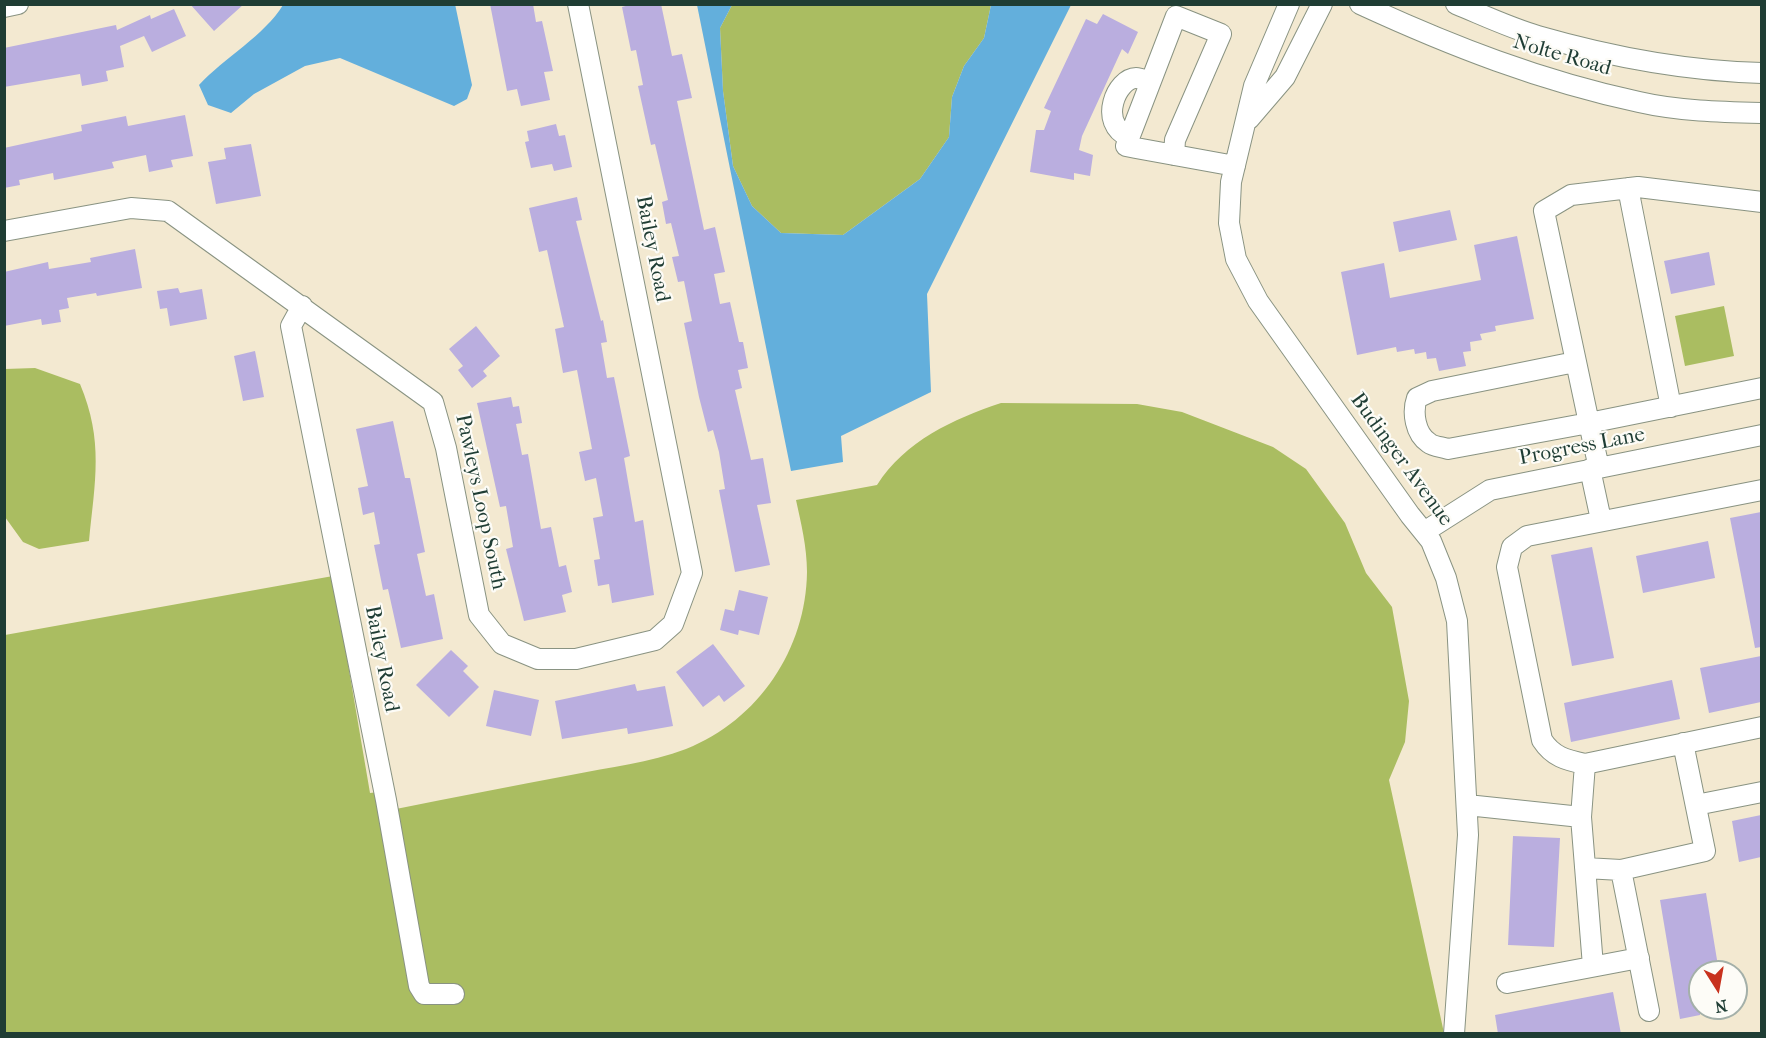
<!DOCTYPE html>
<html>
<head>
<meta charset="utf-8">
<style>
  body { margin:0 }
  #map { position:relative; width:1766px; height:1038px; overflow:hidden; background:#f3e9d1; font-family:"IM FELL French Canon",serif }
  canvas { display:block }
  .frame { position:absolute; inset:0; border:6px solid #1f3d34; pointer-events:none }
  .north { position:absolute; left:1688px; top:960px; width:60px; height:60px; box-sizing:border-box; background:#fdfcf7; border:2px solid #a4b0a9; border-radius:50%; rotate:169deg; font-size:16px; font-weight:700; line-height:24px; text-align:center; color:#1f3d34 }
  .north::after { content:''; display:block; margin:auto; width:21px; height:27px; background:#c8321e; clip-path:polygon(50% 0,100% 100%,50% 72%,0 100%) }
</style>
</head>
<body>
<div id="map">
<canvas width="1766" height="1038"></canvas>
<div class="frame"></div>
<div class="north">N</div>
</div>
<script>
const ctx = document.querySelector('canvas').getContext('2d');
ctx.lineJoin = 'round';
function paint(path, color) { ctx.fillStyle = color; ctx.fill(path, 'evenodd'); }
function trace(path, color, width, dash) { ctx.strokeStyle = color; ctx.lineWidth = width; ctx.lineCap = dash ? 'butt' : 'round'; ctx.setLineDash(dash || []); ctx.stroke(path); }
function drawText(font, color, halo, rows, align = 'center') {
  ctx.font = font + ' "IM FELL French Canon",serif'; ctx.lineWidth = 4.5; ctx.setLineDash([]); ctx.textBaseline = 'middle'; ctx.strokeStyle = halo; ctx.fillStyle = color; for (const [text, x, y, turn = 0] of rows) {
    ctx.save(); ctx.translate(x, y); ctx.rotate((+turn || 0) * Math.PI / 180); ctx.textAlign = isNaN(turn) ? turn : align; if (halo) ctx.strokeText(text, 0, 0); ctx.fillText(text, 0, 0); ctx.restore();
  }
}
paint(new Path2D(`
  M732 5H991L984 38 964 66 952 97 949 137 920 179 843 235 781 233 752 206 733 166 723 91 720 28Z
  M1724 306 1734 356 1685 366 1675 316Z
  M35 368 80 384C104 441 95 481 89 541L39 549 23 542 5 517V369Z
  M1001 403 1137 404 1182 412 1273 447 1306 469 1345 523 1366 573 1392 607 1409 701 1405 742 1389 780 1444 1033 5 1034V635L333 576 370 793 386 791 396 809C454 797 513 786 571 775 609 767 650 763 686 749 759 720 806 649 807 572 807 547 801 523 796 500L877 485C905 441 953 419 1001 403Z`), '#aabd61');
paint(new Path2D(`
  M455 4 472 85 467 99 454 106 340 58 305 66 254 94 231 113 208 105 199 85C224 58 265 35 283 5Z
  M697 5H732L720 28 723 91 733 166 752 206 781 233 843 235 920 179 949 137 952 97 964 66 984 38 991 5H1071L927 294 931 392 841 436 843 462 791 471Z`), '#63afdc');
paint(new Path2D(`
  M190 4H244L214 31Z
  M490 4H533L536 22 542 21 553 71 544 72 550 100 521 106 517 89 507 91Z
  M633 4H661L672 56 682 54 692 98 677 101 704 230 715 227 725 272 714 274 720 304 730 302 739 342H743L748 368 738 370 742 388 735 390 751 460 763 458 771 503 757 505 770 565 735 572 719 490 725 489 719 452 713 430 708 432 699 397 684 323 692 321 684 281 678 282 672 257 679 256 671 223 666 224 662 202 668 200 655 144 651 145 638 86 643 85 636 50 631 51 622 7Z
  M174 9 186 36 152 52 144 36 120 46 124 67 106 71 108 81 82 86 80 74 4 87V48L116 25 117 30 150 15 151 19Z
  M1103 14 1138 32 1128 54 1122 49 1082 136 1079 150 1093 155 1090 176 1074 173V180L1030 172 1036 130H1044L1051 111 1044 108 1086 19 1097 24Z
  M185 115 193 156 171 160 173 167 149 172 146 155 112 162 114 168 54 180 53 173 19 180 20 185 4 188V148L82 131 81 125 126 116 128 126Z
  M556 124 559 136 565 135 572 167 554 171 552 164 531 168 525 142 529 141 527 131Z
  M251 144 261 196 216 204 208 162 226 159 224 148Z
  M577 197 582 220 576 221 601 321 603 320 607 342 601 343 607 378 614 377 630 456 624 458 635 522 643 520 654 595 612 603 609 584 598 586 594 560 600 559 593 518 603 516 596 478 585 481 579 452 592 449 577 370 563 373 555 329 564 327 547 250 539 252 529 208Z
  M1450 210 1457 240 1399 252 1393 222Z
  M1517 236 1534 319 1495 326 1496 331 1480 334 1482 340 1470 342 1471 351 1463 352 1466 366 1439 371 1436 358 1427 359 1426 352 1415 354 1414 349 1397 352 1396 347 1357 355 1341 272 1384 263 1390 298 1481 280 1474 245Z
  M135 249 142 288 97 296 96 293 67 298 69 308 59 310 61 322 42 325 41 319 4 326V272L48 262 49 269 91 262 90 258Z
  M1709 252 1715 285 1671 294 1664 261Z
  M178 288 180 293 202 289 207 319 170 326 167 308 160 309 157 291Z
  M476 326 500 356 483 371 487 376 472 388 458 370 463 366 449 349Z
  M255 351 264 397 243 401 234 356Z
  M511 397 513 407 519 406 522 423 516 424 522 455 528 454 541 529 551 527 559 567 566 565 572 592 562 595 566 612 524 621 506 549 513 547 506 506 500 507 477 403Z
  M393 421 405 478H410L425 552 417 554 426 596 434 594 443 639 401 648 388 589 383 590 374 545 380 544 374 512 363 515 358 488 368 486 356 429Z
  M1761 512V647L1755 648 1730 518Z
  M1708 541 1715 578 1643 593 1636 556Z
  M1592 547 1614 658 1572 666 1551 555Z
  M739 590 768 597 759 635 739 630 738 635 720 630 725 609 734 611Z
  M713 644 745 686 724 702 719 695 703 707 676 672Z
  M451 650 468 666 463 671 479 687 449 717 416 685Z
  M1761 656V702L1709 713 1700 668Z
  M1672 680 1680 719 1571 742 1564 703Z
  M635 684 637 691 665 686 673 726 628 734 627 728 562 739 555 701Z
  M494 690 539 700 531 736 486 726Z
  M1761 815V857L1739 862 1732 821Z
  M1513 836 1560 838 1554 947 1508 945Z
  M1706 893 1719 972H1700V1015L1680 1019 1660 900Z
  M1613 992 1621 1034H1498L1495 1015Z`), '#baaedf');
const minor = new Path2D(`
  M1289 4 1254 86 1231 182 1229 223 1236 259 1258 301 1410 515 1431 541 1446 578 1457 621 1468 835 1454 1034
  M1360 4C1451 46 1541 81 1639 102 1678 111 1721 112 1762 113
  M1456 4C1483 15 1510 28 1538 36 1611 57 1686 71 1762 73
  M4 7 18 4
  M1249 119 1285 77 1322 4
  M1129 137C1097 123 1117 78 1136 78 1140 78 1147 81 1150 82
  M1174 155 1175 140 1221 34 1176 16 1126 146 1136 148 1235 166
  M1628 188 1671 407
  M1762 202 1638 187 1571 195 1544 211 1589 423 1762 388
  M4 231 131 208 168 211 433 402 446 448 479 615 502 644 538 659H576L655 640 673 624 692 573 578 4
  M302 306 291 326 386 800 419 986 424 994H454
  M1575 362 1432 391 1417 398C1412 412 1415 434 1429 443 1434 447 1443 447 1448 449L1589 423 1599 468
  M1590 469 1601 520
  M1762 490 1527 536 1512 547 1507 567 1542 740C1553 757 1566 760 1585 764L1762 727
  M1424 532 1490 490 1762 435
  M1585 764 1581 817 1593 966
  M1467 805 1581 817
  M1696 805 1762 792
  M1585 868 1621 870 1705 851 1683 743
  M1621 870 1649 1011
  M1507 983 1639 958`);
trace(minor, '#899382', 22);
trace(minor, '#fff', 20);
drawText('21px', '#1f3d34', '#fdfcf7', [
  ["Nolte Road",1562,56,16],
  ["Bailey Road",652,249,79],
  ["Progress Lane",1582,447,-11],
  ["Budinger Avenue",1401,460,54],
  ["Pawleys Loop South",480,502,78],
  ["Bailey Road",381,659,79]
]);
</script>
</body>
</html>
